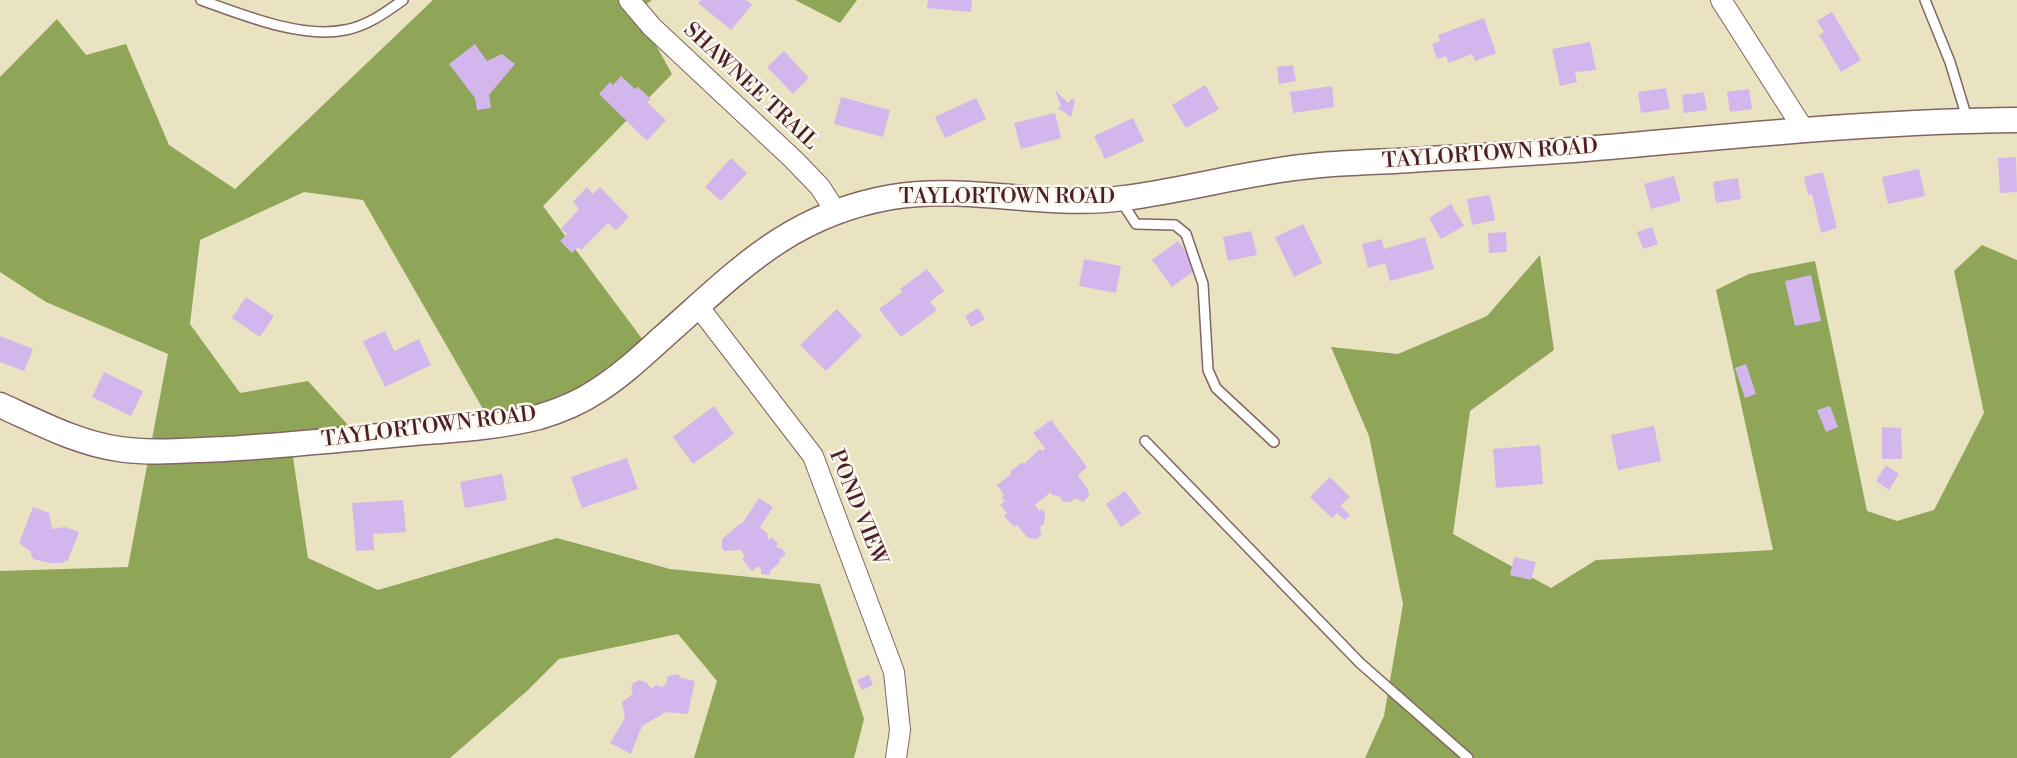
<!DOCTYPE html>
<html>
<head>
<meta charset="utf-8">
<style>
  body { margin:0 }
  canvas { display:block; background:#eae3c1 }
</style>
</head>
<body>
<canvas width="2017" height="758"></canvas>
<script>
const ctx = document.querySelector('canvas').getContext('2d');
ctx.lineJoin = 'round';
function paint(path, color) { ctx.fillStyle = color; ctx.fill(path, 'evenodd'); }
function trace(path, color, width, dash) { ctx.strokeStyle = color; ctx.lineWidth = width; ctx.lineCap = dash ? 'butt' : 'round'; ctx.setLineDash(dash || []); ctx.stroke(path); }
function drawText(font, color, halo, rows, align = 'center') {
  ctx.font = font + ' "Libre Bodoni",serif'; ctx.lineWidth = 5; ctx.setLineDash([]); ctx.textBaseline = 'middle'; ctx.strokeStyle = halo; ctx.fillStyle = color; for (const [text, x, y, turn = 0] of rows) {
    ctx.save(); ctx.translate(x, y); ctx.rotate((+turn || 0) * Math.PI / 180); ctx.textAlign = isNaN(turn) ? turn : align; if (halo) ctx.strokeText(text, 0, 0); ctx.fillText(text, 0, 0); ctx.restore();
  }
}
paint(new Path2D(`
  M433 0H652L637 11 672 74 543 206 643 340 578 400 491 423 363 200 304 192 200 240 190 324 240 393 308 381 358 436 291 444 308 558 378 590 557 538 670 569 820 584 864 719 854 758H694L717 681 678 634 559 659 527 691 450 758H0V571L128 567 168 354 46 302 0 272V77L57 19 86 55 126 44 169 145 235 189Z
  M795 0H857L840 23Z
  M1982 245 2017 260V758H1365L1384 716 1403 604 1369 436 1331 347 1398 354 1487 316 1540 255 1554 350 1470 411 1453 534 1551 588 1596 560 1773 550 1716 290 1749 274 1815 261 1867 511 1897 521 1934 510 1984 413 1954 271Z`), '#8fa658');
paint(new Path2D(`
  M701 0H746L752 5 731 30 698 3Z
  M928 0H972L971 12 927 8Z
  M1832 12 1861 60 1841 72 1819 35 1824 32 1817 21Z
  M1484 18 1496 53 1475 61 1472 54 1449 63 1446 56 1437 59 1432 44 1440 41 1438 35Z
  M1590 42 1596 70 1575 72 1577 82 1560 86 1552 49Z
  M475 44 487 61 502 54 515 64 489 95 491 108 477 110 475 98 449 64Z
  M784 51 809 78 793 94 767 67Z
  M1293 65 1296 81 1279 84 1277 67Z
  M621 76 635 89 638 87 651 99 647 102 666 120 647 141 599 94 610 82 613 85Z
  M1205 85 1219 109 1186 128 1172 105Z
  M1332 86 1334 107 1293 113 1290 92Z
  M1666 88 1670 109 1641 113 1638 92Z
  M1749 89 1752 109 1730 112 1727 92Z
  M1055 90 1068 103 1072 98 1075 101 1071 117 1058 108 1061 106Z
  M1704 92 1707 110 1684 113 1682 95Z
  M841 97 890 110 883 137 834 124Z
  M976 98 986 119 945 138 935 117Z
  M1055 113 1061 138 1021 149 1014 123Z
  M1133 118 1144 141 1105 159 1094 136Z
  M2016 157 2017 192 2000 193 1998 158Z
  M731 158 747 173 721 201 705 187Z
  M1919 169 1925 196 1888 204 1882 177Z
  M1823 172 1837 228 1821 233 1812 194 1808 195 1804 177Z
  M1674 176 1681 201 1651 209 1644 184Z
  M1738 178 1741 199 1716 203 1713 182Z
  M587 187 593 194 600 187 629 217 616 230 608 223 581 250 578 247 572 253 560 241 567 234 561 229 579 209 573 202Z
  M1490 195 1495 220 1472 225 1467 199Z
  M1451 204 1464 226 1441 239 1429 218Z
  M1303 224 1322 263 1294 277 1275 237Z
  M1652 227 1658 244 1643 249 1637 232Z
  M1251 231 1257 255 1228 261 1223 237Z
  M1506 232 1507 252 1489 253 1488 233Z
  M1425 237 1434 269 1390 281 1385 263 1368 268 1362 244 1382 239 1384 249Z
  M1178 241 1198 268 1172 287 1152 260Z
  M1084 259 1121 266 1116 293 1079 286Z
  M927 269 944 291 930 302 937 310 901 337 879 309 902 292 900 289Z
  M1811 275 1821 321 1795 326 1785 281Z
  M246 297 274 316 260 337 232 318Z
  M978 308 985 319 971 327 965 316Z
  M837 309 862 336 826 371 800 345Z
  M385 331 394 351 419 339 431 365 385 387 363 341Z
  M0 336 33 349 24 371 0 362Z
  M1746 364 1756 394 1745 398 1735 368Z
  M104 372 143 391 131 416 92 397Z
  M714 406 734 434 693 464 673 437Z
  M1830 406 1838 427 1826 432 1817 410Z
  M1051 420 1087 467 1078 475 1088 490 1089 496 1083 502 1075 498 1070 502H1063L1059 496 1052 495 1051 492 1035 505 1039 511 1042 509 1045 513 1044 524 1040 527 1041 536 1036 539 1028 538 1017 525 1014 527 1004 516 1007 513 1000 505 1005 501 1001 498 1004 495 997 485 1011 474V471L1022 462 1024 464 1040 449 1043 451 1045 448 1033 433Z
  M1654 426 1661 461 1618 470 1611 435Z
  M1882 427 1901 428 1902 459H1882Z
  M1540 445 1543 484 1496 488 1493 449Z
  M627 458 638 489 582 508 571 477Z
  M1886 465 1899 474 1889 490 1876 481Z
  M502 474 507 500 465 508 460 482Z
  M1330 477 1350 497 1340 506 1350 515 1345 520 1337 513 1332 518 1310 497Z
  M1125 491 1141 513 1121 527 1106 504Z
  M759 498 773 507 760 527 768 534 767 535 769 540 772 537 778 544 776 546 779 549 780 547 785 552V555L779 560 780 562 770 571V575L761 574V569L758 566 752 571 742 559 745 556 741 550 725 551 722 548V539L741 523 742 524Z
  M403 500 406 532 373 534 374 550 356 551 352 503Z
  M33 507 49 513 52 529 65 527 79 532 68 560 61 563H50L33 559 30 551 19 543Z
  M1514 557 1536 562 1531 580 1510 575Z
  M678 674 681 678 695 681 688 714 666 712 642 726 631 754 610 743 625 718 622 702 633 694 631 688 633 683 639 680 647 683 651 689 656 685 662 687 666 684 668 676Z
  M869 675 873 685 862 690 857 680Z`), '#d3b6ec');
const service = new Path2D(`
  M201 0C243 15 301 39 345 30 367 26 385 13 403 0
  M1925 0 1950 62 1967 118
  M1121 201 1136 224 1175 225 1186 234 1203 284 1208 370 1216 388 1274 442
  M1145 441 1360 663 1468 758`);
const minor = new Path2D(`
  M629 0 652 27 794 160 820 187 836 212
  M1721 0 1804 130
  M698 306 813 456 894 672 900 730 896 758`);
const tertiary = new Path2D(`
  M0 405C38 422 77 443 119 449 154 454 189 450 224 449 280 446 336 440 392 435 441 430 492 429 539 417 559 411 579 403 597 391 621 376 641 357 662 338 737 272 788 215 892 197 969 184 1047 209 1124 198 1187 190 1248 172 1311 166 1339 163 1367 162 1395 161 1459 157 1522 154 1585 149 1729 137 1873 121 2017 120`);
trace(service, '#826460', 12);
trace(minor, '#826460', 22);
trace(tertiary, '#826460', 27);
trace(service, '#fff', 9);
trace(minor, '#fff', 20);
trace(tertiary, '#fff', 24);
drawText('21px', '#4a1f2b', '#fbf7ec', [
  ["SHAWNEE TRAIL",750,87,43],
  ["TAYLORTOWN ROAD",1490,155,-4],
  ["TAYLORTOWN ROAD",1007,198],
  ["TAYLORTOWN ROAD",429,428,-7],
  ["POND VIEW",857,508,68]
]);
</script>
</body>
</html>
